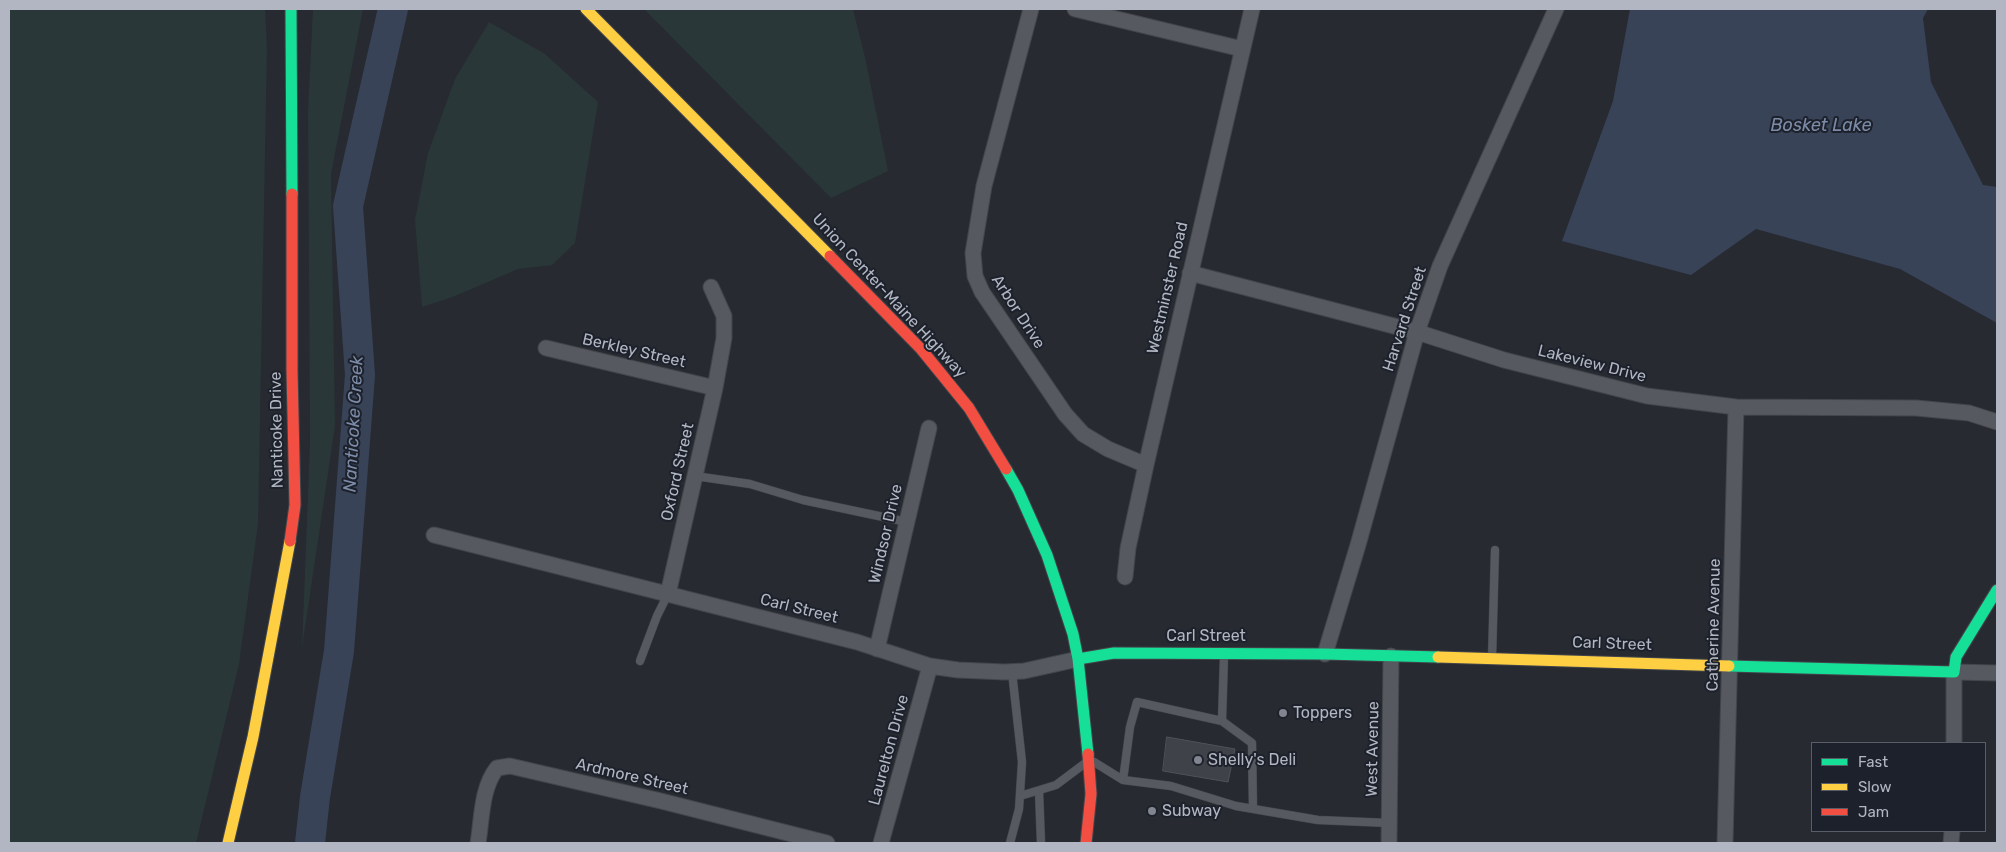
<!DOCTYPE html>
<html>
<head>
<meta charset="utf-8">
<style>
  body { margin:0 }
  #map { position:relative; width:2006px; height:852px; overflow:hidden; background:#272a31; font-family:Rubik,sans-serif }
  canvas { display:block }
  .frame { position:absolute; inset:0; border:10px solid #b1b6c2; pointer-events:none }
  .legend { position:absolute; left:1811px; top:742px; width:175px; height:90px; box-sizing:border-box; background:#1c212b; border:1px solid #585d67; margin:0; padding:6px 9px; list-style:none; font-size:15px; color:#b1b6c2 }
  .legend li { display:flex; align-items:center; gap:10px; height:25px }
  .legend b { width:25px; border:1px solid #585d67 }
</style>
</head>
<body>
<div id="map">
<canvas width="2006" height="852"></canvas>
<div class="frame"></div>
<ul class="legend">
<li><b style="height:6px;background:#16e098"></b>Fast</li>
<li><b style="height:6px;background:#ffcf43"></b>Slow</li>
<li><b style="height:6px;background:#f24e42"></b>Jam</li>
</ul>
</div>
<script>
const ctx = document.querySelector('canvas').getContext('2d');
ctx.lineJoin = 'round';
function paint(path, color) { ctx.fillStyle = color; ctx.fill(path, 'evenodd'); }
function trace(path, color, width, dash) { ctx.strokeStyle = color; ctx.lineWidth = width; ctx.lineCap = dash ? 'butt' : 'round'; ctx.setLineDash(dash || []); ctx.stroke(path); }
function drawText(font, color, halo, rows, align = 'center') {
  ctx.font = font + ' Rubik,sans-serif'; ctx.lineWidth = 4; ctx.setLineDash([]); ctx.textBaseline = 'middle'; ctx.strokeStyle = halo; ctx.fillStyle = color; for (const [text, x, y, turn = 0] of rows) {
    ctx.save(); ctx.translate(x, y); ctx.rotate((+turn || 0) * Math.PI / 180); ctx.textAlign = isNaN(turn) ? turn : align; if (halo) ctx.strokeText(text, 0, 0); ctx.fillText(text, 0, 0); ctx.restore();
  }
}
paint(new Path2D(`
  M9 9H265L267 48 258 524 239 664 196 843H9Z
  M313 9H363L331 174 335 426 302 648 310 441 308 111Z
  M644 9H853L865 57 888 171 831 198Z
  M489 22 545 54 598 102 575 243 552 265 518 269 455 296 422 307 415 220 428 153 455 79Z`), '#293739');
paint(new Path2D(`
  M1630 9H1928L1923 18 1931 82 1983 185 1997 187V323L1900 269 1756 229 1691 275 1562 241 1613 101Z`), '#384358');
trace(new Path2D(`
  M310 843 315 797 339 651 360 375 348 206 393 9`), '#384358', 30);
const building = new Path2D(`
  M1167 737 1235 749 1228 782 1163 771Z`);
paint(building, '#3f4248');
trace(building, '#4f5259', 1);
const lane = new Path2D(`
  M695 476 750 484 803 500 907 522
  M1224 656 1222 721 1252 743 1253 809
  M1492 658 1495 550
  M640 661 657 616 668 594
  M1094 762 1123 780 1171 786 1236 806 1318 820 1389 823
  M1123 780 1130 727 1137 702 1222 721
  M1039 791 1041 843
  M1020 796 1056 785 1084 764
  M1010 843 1019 809 1022 762 1012 672`);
const street = new Path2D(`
  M1031 9 984 186 973 253 975 276 982 292 1065 414 1083 434 1108 449 1146 465
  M1075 9 1242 49
  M1190 273 1417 332 1504 360 1647 396 1736 407 1916 408 1969 413 1997 422
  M546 348 715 388
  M434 535 857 642 930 666 958 670 1005 672 1024 671 1078 659
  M1125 577 1128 548 1146 465 1252 9
  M668 594 715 388 724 338V316L711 287
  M877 649 929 428
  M1325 654 1358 545 1417 332 1440 266 1556 9
  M1954 743V672L1997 673
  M478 843C482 820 481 788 497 768L510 766 661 801 827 843
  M881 843 930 666
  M1389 843 1391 656
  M1725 843 1736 407
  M1951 843 1952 831`);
const fast = new Path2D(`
  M291 9 292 194
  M1006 469 1018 490 1047 555 1073 634 1078 659 1088 754
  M1078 659 1114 653 1325 654 1438 657
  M1729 666 1954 672 1956 657 1997 590`);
const slow = new Path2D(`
  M586 9 830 256
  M1438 657 1729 666
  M228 843 253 737 290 541`);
const jam = new Path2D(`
  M830 256 921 349 969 408 1006 469
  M290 541 295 505 292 370V194
  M1086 843 1091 794 1088 754`);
trace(lane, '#42454a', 9);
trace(street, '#42454a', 17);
trace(fast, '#42454a', 13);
trace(slow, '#42454a', 13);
trace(jam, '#42454a', 13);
trace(lane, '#565960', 8);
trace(street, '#565960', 15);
trace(fast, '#16e098', 11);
trace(slow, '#ffcf43', 11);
trace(jam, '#f24e42', 11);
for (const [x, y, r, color] of [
  [1283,713,5,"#81858f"],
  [1198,760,5,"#81858f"],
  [1152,811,5,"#81858f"]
]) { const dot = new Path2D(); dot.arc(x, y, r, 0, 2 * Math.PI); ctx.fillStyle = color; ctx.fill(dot); trace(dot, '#1c212b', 2); }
drawText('16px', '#b1b6c2', '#1c212b', [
  ["Westminster Road",1168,288,-77],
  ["Union Center-Maine Highway",889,296,47],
  ["Arbor Drive",1018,312,57],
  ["Harvard Street",1405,319,-72],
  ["Berkley Street",634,351,13],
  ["Lakeview Drive",1592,364,14],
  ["Nanticoke Drive",277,430,-91],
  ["Oxford Street",678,472,-77],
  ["Windsor Drive",886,534,-77],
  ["Carl Street",799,609,14],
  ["Catherine Avenue",1714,625,-89],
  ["Carl Street",1206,636],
  ["Carl Street",1612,644,2],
  ["West Avenue",1373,749,-89],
  ["Laurelton Drive",889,750,-75],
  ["Ardmore Street",632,777,13]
]);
drawText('16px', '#b1b6c2', '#1c212b', [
  ["Toppers",1293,713],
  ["Shelly's Deli",1208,760],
  ["Subway",1162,811]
], 'left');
drawText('italic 18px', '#7c8ba7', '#1c212b', [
  ["Bosket Lake",1821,126],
  ["Nanticoke Creek",354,424,-87]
]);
</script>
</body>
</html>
